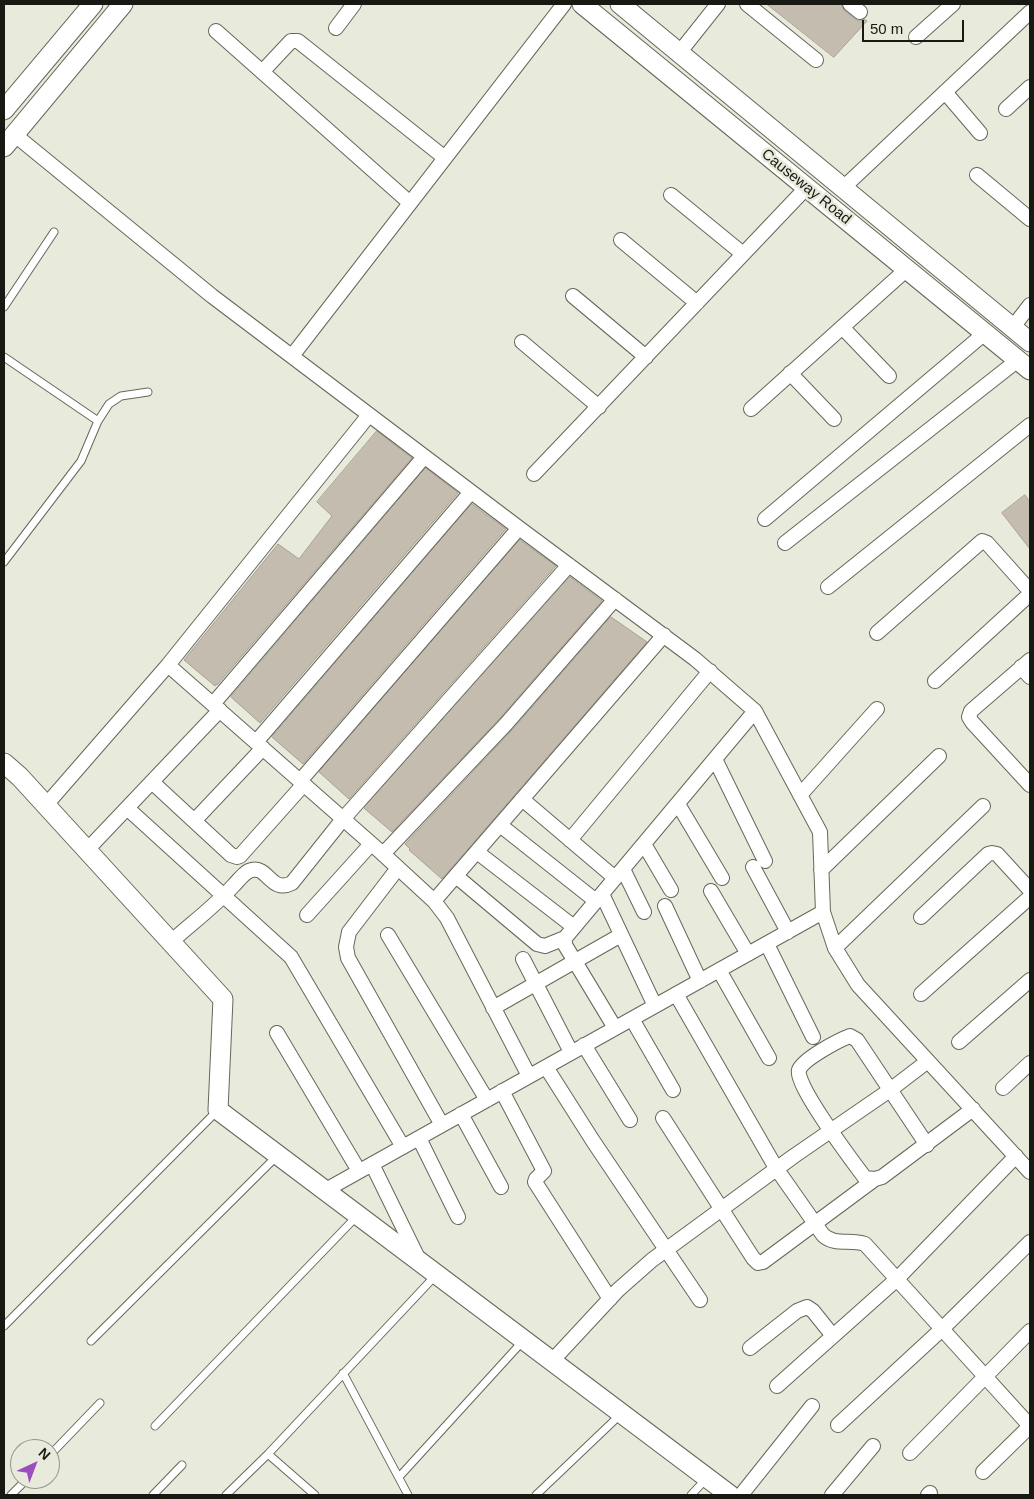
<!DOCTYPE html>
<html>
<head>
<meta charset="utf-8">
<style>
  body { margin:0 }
  #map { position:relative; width:1034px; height:1499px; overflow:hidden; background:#e8eadb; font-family:Helvetica,sans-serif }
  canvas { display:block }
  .frame { position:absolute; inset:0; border:5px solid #191914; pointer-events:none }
  .north { position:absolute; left:10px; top:1439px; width:50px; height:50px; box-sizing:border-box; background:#e8eadb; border:1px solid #95968b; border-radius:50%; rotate:43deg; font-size:14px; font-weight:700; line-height:20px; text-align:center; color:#191914 }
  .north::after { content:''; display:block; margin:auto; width:18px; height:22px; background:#9c4dbe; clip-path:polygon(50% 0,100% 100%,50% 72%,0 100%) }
  .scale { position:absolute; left:862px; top:20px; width:102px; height:22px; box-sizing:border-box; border:2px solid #191914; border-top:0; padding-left:6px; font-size:15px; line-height:18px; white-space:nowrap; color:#191914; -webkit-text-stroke:4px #e8eadb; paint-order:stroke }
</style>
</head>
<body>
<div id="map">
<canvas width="1034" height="1499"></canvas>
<div class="frame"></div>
<div class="north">N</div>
<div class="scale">50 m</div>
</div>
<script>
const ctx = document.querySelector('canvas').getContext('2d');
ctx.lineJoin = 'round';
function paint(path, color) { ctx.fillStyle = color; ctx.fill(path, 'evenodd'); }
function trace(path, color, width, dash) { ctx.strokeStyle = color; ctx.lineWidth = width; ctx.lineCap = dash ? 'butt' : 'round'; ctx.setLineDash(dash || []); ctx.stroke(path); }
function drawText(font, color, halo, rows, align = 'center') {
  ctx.font = font + ' Helvetica,sans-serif'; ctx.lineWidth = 5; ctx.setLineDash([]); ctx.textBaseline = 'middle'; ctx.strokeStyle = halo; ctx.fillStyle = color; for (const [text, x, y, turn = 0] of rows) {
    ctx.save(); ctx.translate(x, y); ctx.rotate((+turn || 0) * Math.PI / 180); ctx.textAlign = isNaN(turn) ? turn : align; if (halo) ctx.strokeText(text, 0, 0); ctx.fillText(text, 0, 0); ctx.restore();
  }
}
const building = new Path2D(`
  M767 4H841L844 10 855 19 859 21 864 19 867 21 834 57Z
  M377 431 412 458 217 685 216 684 215 686 184 660 278 544 299 559 332 516 317 502Z
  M426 468 458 493 260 723 231 697Z
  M1025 495 1030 502V549L1002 513Z
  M472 504 506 529 303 764 272 737Z
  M520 540 556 566 349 799 319 772Z
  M570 577 602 601 500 718 392 832 364 808Z
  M611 617 647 642 442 879 409 850 410 849 405 844 512 730Z`);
paint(building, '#c4bcaf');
trace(building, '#a8a093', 1);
const lane = new Path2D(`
  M4 307 54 232
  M4 357 98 421
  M4 562 81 461 98 421 109 404 121 396 148 392
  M4 1326 218 1110
  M91 1341 277 1156
  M343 1373 408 1495
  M155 1426 357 1216
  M268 1454 315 1495
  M50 1455 100 1403
  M399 1477 523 1341
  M11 1495 27 1479
  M153 1495 182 1465
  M226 1495 268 1454 436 1275
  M536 1495 621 1414
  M691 1495 706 1479`);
const street = new Path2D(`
  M747 4 816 60
  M850 4 860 12
  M336 28 354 4
  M216 31 410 203
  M916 37 953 4
  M679 53 718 4
  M262 72 291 41H298L445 158
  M945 92 980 133
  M1006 109 1030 87
  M15 135 212 296 519 528 695 659 755 711 820 832 823 912 835 948 858 985 1030 1172
  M977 175 1030 219
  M843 188 1030 12
  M671 195 743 254
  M621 240 697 303
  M573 296 646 357
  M842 327 889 376
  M1013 327 1030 305
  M522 342 599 407
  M292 356 564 4
  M790 373 834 419
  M751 409 907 269
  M534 474 807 187
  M765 519 985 333
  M785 543 1018 360
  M828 587 1030 425
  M877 633 982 541 987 543 1030 591
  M1030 660 971 711 969 717 972 722 1030 785
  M168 665 383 854 506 724 615 599
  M1021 667 1030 677
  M935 681 1030 594
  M213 704 424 457
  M256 742 471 492
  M715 759 765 861
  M300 781 519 528
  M152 782 231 855 237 857 240 856 304 784
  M800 795 877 709
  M522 799 615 878
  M678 804 722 878
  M46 805 168 665 369 415
  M127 808 291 957 403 1147
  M195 820 263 748
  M500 825 596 901
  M570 840 710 671
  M644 844 671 890
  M87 850 220 710
  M477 852 574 927
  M383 854 434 901 447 918 529 1076
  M753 867 788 932
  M398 868 349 932 346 947 348 958 442 1125
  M623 869 644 912
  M821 870 939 756
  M456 876 537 944 545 946 565 938 755 711
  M711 891 748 954
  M602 894 655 1006
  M434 901 664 635
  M665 906 700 981
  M307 915 371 844
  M921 917 988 854 992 853 997 854 1030 890
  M388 935 487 1100
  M565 938V945L615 1028
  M171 942C192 923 215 906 234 885 239 880 245 871 252 870 268 866 271 894 292 883L343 819 569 565
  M767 944 813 1037
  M835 948 983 806
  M523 959 571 1052
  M719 970 769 1058
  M676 994 776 1168 823 1235C835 1246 850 1239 865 1244L1030 1426
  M921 994 1030 897
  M493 1008 621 935
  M632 1019 673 1090
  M277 1033 359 1171
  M959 1042 1030 980
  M584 1045 630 1120
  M546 1067 593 1141 700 1300
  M1003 1088 1030 1063
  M502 1091 544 1171 536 1179 535 1182 610 1299
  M461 1114 501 1187
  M663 1118 753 1258 758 1263 763 1262 875 1179
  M419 1138 458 1217
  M927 1145 857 1040 850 1036C839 1040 803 1059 799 1070 794 1084 854 1163 865 1178L875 1179 882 1177 973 1109
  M372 1164 419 1260
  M324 1191 823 912
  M750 1348 797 1311 807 1307 813 1311 833 1336
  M552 1361 618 1290 652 1260 794 1156 890 1090 928 1061
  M777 1386 897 1279 1016 1156
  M838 1425 942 1329 1030 1242
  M910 1453 1030 1331
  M983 1472 1030 1426
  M741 1495 812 1406
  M832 1495 873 1446
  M928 1495 930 1493`);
const secondary = new Path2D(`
  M582 4 1030 370
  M620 4 1030 342
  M4 110 93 4
  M4 147 123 4
  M4 763 20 777 223 999 218 1110 730 1495`);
trace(lane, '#66675a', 9);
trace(street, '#66675a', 16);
trace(secondary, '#66675a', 21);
trace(lane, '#fff', 7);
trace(street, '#fff', 14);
trace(secondary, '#fff', 19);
drawText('15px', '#191914', '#e8eadb', [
  ["Causeway Road",806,187,39]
]);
</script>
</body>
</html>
